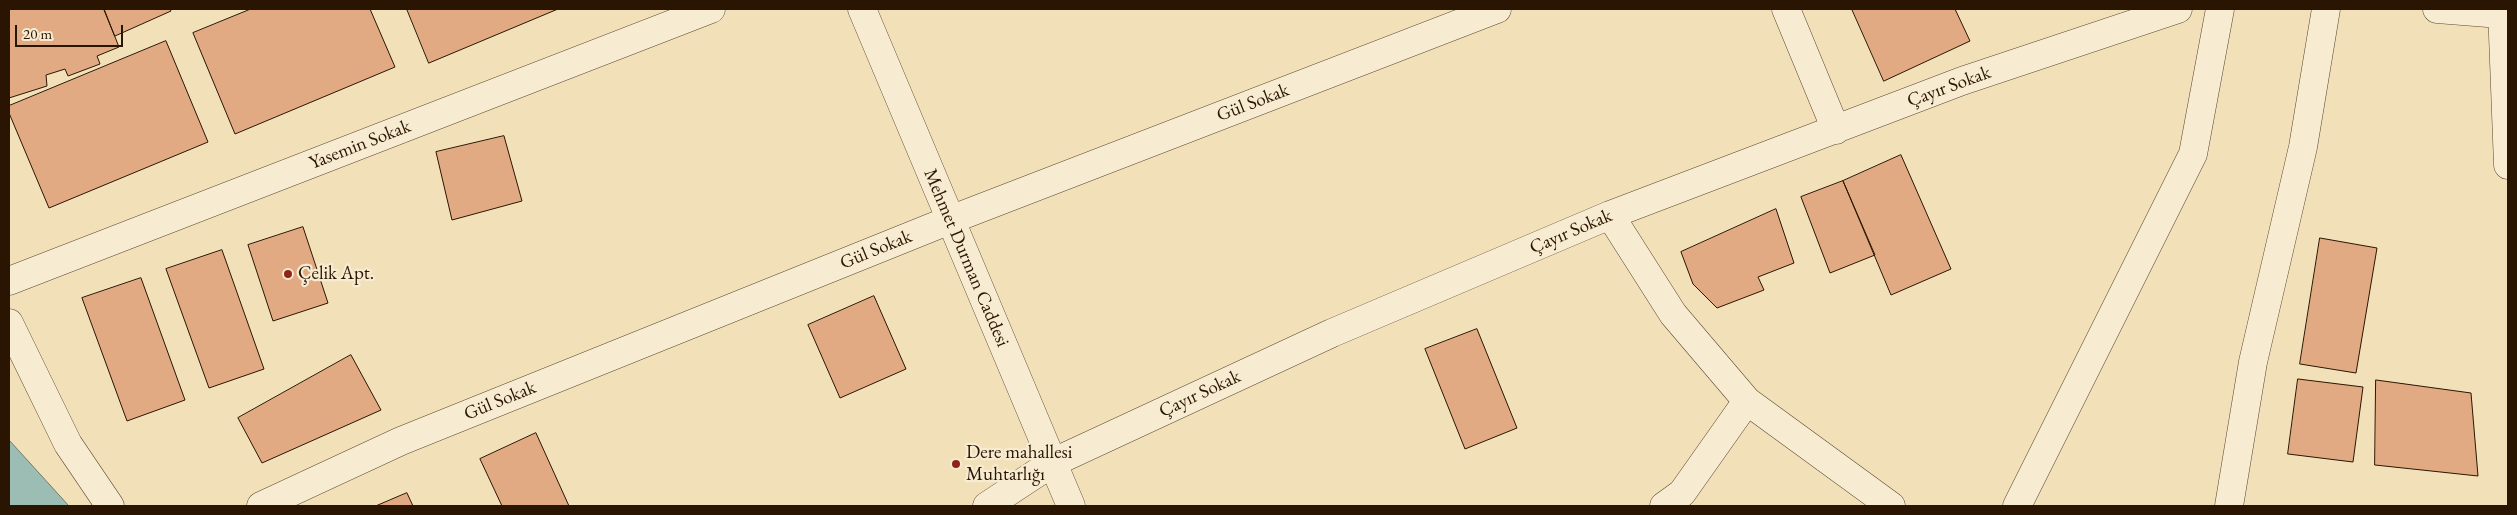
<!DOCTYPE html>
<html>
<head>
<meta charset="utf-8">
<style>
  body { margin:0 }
  #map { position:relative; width:2517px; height:515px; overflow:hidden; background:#f2e0b9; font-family:"EB Garamond",serif }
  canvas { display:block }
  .frame { position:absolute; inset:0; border:10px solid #2a1502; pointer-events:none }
  .scale { position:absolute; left:15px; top:25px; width:108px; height:22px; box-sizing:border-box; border:2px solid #2a1502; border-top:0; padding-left:6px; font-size:15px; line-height:18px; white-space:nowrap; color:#2a1502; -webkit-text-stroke:4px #f7ebd2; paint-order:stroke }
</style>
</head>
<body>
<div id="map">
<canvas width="2517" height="515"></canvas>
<div class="frame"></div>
<div class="scale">20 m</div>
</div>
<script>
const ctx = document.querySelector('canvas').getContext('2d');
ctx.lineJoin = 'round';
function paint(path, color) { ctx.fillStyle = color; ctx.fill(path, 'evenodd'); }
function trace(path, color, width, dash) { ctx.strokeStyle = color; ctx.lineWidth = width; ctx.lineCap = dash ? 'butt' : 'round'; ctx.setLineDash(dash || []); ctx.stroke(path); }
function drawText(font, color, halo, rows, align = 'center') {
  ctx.font = font + ' "EB Garamond",serif'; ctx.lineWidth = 4.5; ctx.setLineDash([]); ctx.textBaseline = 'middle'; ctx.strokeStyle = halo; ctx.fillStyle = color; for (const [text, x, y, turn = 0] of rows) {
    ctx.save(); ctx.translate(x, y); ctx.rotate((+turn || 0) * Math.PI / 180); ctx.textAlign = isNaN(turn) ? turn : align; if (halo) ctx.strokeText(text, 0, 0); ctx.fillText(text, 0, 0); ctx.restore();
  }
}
const water = new Path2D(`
  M9 440 69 506H9Z`);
paint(water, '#9cbdb4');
trace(water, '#6e7a6d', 1);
const building = new Path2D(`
  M9 9H104L119 47 97 56 100 64 68 76 65 69 46 75 47 86 9 98Z
  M104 9H170L171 11 115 36Z
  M251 9H370L395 67 235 134 193 33Z
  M407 9H558L429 63Z
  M1852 9H1955L1970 41 1884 81Z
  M166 41 208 142 49 208 9 113V106Z
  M504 136 522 201 452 220 436 152Z
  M1901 155 1951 269 1891 295 1843 181Z
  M1843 181 1875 255 1830 273 1801 197Z
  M1776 209 1794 263 1758 277 1764 290 1717 308 1693 284 1681 252Z
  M303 227 328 303 273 321 248 245Z
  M2320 238 2377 248 2356 373 2300 364Z
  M222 250 264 369 209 388 166 269Z
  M141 278 185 400 127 421 82 298Z
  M874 296 906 369 840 398 808 325Z
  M1477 329 1517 428 1465 449 1425 349Z
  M351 355 381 410 262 463 238 418Z
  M2298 379 2363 387 2353 462 2288 454Z
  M2376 380 2471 393 2478 476 2375 465Z
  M536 433 569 506H502L480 459Z
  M407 493 413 506H376Z`);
paint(building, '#e1aa83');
trace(building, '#2a1502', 1);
const minor = new Path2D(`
  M862 9 1071 506
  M1786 9 1836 130
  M2437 9 2501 14
  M2502 9 2508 165
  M1610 215 1673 314 1747 401 1891 506
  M9 281 711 9
  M9 323 68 444 110 506
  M261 506 401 441 950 220 1497 9
  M987 506 1052 463 1332 333 1610 215 1962 81 2178 9
  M1664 506 1682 493 1747 401
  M2017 506 2193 154 2220 9
  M2229 506 2253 362 2303 147 2326 9`);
trace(minor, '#5c4830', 29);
trace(minor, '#f7ebd2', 28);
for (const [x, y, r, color] of [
  [288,274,5,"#8f2418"],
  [956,464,5,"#8f2418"]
]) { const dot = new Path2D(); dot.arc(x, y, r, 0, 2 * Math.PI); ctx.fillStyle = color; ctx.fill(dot); trace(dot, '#f7ebd2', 2); }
drawText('19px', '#2a1502', '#f7ebd2', [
  ["Çayır Sokak",1949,87,-20],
  ["Gül Sokak",1253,103,-21],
  ["Yasemin Sokak",360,145,-21],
  ["Çayır Sokak",1571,232,-23],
  ["Gül Sokak",876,250,-22],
  ["Mehmet Durman Caddesi",966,258,67],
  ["Çayır Sokak",1200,394,-25],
  ["Gül Sokak",500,401,-22]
]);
drawText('19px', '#2a1502', '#f7ebd2', [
  ["Çelik Apt.",298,274],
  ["Dere mahallesi",966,453],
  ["Muhtarlığı",966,475]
], 'left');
</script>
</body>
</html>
